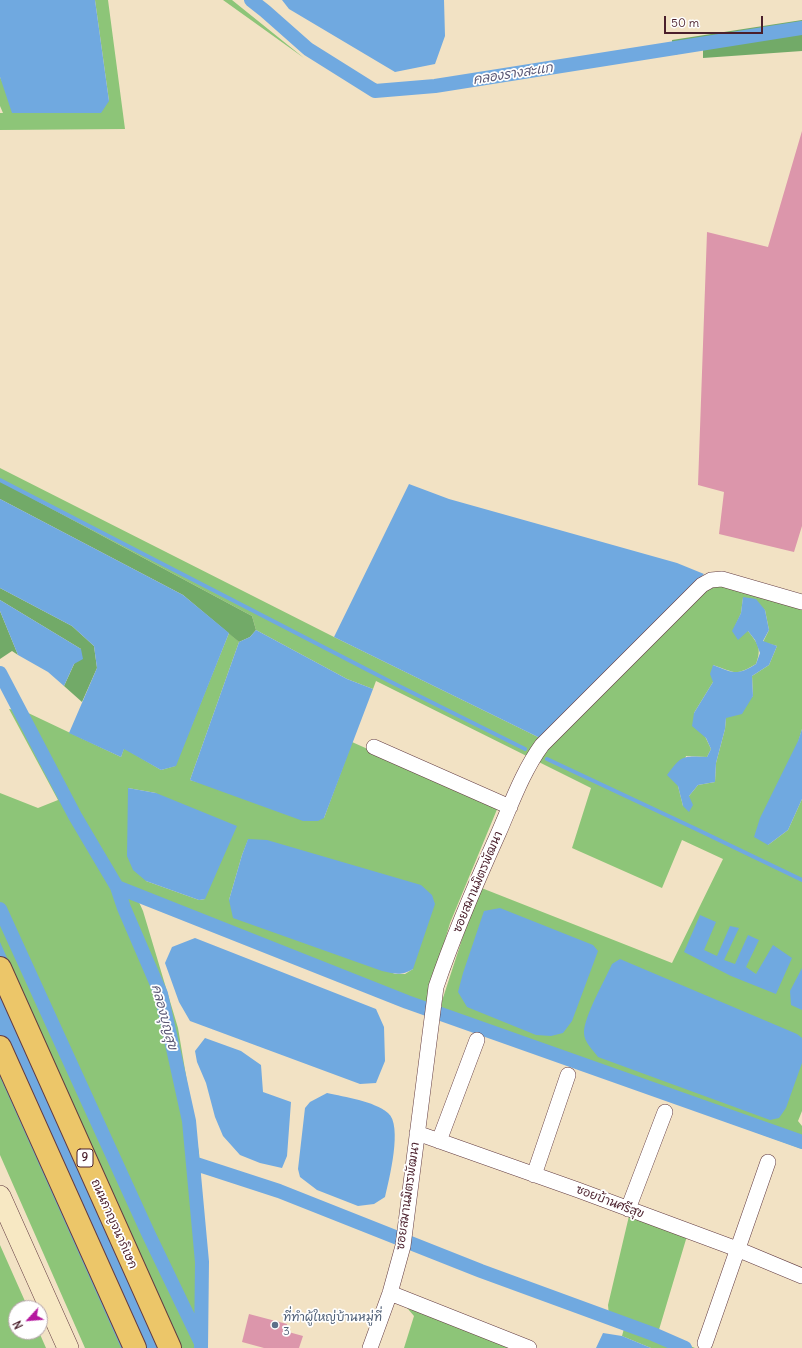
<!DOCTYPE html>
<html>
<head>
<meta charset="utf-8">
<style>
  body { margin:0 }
  #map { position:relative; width:802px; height:1348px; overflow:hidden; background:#f2e2c4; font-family:Delius,sans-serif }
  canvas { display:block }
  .north { position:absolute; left:8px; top:1300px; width:40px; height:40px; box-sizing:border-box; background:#fff; border:1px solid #b7a5aa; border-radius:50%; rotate:244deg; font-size:11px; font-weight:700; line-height:16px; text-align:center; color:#4a1f2b }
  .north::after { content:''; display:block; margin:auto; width:14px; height:18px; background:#b5179e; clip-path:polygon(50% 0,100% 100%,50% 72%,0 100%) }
  .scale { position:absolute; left:664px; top:16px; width:99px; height:18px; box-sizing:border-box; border:2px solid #4a1f2b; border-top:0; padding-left:5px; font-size:12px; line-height:14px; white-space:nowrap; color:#4a1f2b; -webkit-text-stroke:3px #fff; paint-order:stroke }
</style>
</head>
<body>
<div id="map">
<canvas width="802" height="1348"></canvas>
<div class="north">N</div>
<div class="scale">50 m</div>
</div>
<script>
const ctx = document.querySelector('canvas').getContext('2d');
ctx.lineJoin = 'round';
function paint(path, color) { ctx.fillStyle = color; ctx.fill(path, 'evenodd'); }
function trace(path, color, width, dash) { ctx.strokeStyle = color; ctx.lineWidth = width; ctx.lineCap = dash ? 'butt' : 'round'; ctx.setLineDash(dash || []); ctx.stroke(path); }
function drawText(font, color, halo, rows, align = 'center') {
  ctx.font = font + ' Delius,"Playpen Sans Thai",sans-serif'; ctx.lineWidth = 3.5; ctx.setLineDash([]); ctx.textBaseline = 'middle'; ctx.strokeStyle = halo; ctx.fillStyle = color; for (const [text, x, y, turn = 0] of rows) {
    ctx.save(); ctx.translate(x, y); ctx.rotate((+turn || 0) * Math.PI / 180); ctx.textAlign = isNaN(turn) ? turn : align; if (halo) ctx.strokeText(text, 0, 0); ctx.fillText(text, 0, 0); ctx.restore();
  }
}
paint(new Path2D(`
  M95 0H108L125 129 0 130V113H3L0 106V77L4 85 109 101Z
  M223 0H232L304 58Z
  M0 468 334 637 540 738 708 586H723L802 607V729L768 845 788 830 802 799V1111L798 1121 802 1126V1149L446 1020 441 1004 479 887 672 963 723 859 682 840 662 888 572 848 591 788 376 681 373 689 347 679 256 630 252 616 0 481ZM743 598 765 610 769 630 763 642 777 646 769 665 752 676 753 696 726 717 725 729 716 763 715 782 698 785 689 796 683 806 678 786 686 756 707 757 711 749 694 713 713 682V665C735 672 734 677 756 664 762 648 758 644 748 631H733L741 613Z
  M229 633 239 642 190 780 324 818 352 742 498 807 450 923 424 1012 138 900 143 911 178 1028 199 1153 206 1264 204 1348H85L0 1155V793L38 808 58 800 9 709 24 711 121 757 124 748 161 770 175 766ZM128 788 156 793 205 899 199 900 146 881ZM248 840 413 969 405 974H395L229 900 242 855Z
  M629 1216 687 1236 658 1333 695 1348H651L622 1336 626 1321 609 1316 608 1305Z
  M0 1245 28 1308H16V1332H39L46 1348H0Z
  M402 1302 519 1348H404L414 1316Z`), '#8dc578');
paint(new Path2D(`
  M802 20V51L703 58V49L673 55 672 40Z
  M0 481 252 616 256 630 250 637 239 642 183 595 0 499Z
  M0 588 72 626 94 646 97 668 82 702 64 686 81 649 0 600Z
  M0 611 18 655 12 651 0 659Z`), '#72aa68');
paint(new Path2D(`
  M0 0H95L109 101 101 113H12L0 77Z
  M282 0H444L445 36 435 64 395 72 289 9Z
  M409 484 449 499 677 563 704 574 540 738 334 637Z
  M0 499 183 595 229 633 176 766 161 770 124 749 121 757 69 733 97 668 94 646 72 626 0 588Z
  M743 597 756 599 765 610 769 630 763 641 777 646 769 665 752 676 753 696 742 714 726 718 725 729 716 763 715 782 698 785 689 796 693 805 689 812 683 806 678 786 667 775C682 755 682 756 707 757L711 749 706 738 692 726 694 713 713 682 710 674 713 665C733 673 737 676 756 664L760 653 755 640 748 631 738 640 732 631 741 613Z
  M0 600 81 649 83 659 74 664 64 686 48 672 18 655 0 611Z
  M256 630 347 679 373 689 324 818 318 821H303L190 780 239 642 250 637Z
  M802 729V799L788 830 768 845 754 837 760 818 798 741Z
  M128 788 156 793 237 826 205 899 199 900 146 881 133 870 127 856Z
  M248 839 267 840 421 885 432 895 435 904 413 969C401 976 396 974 382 971L233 918 229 900 242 855Z
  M500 908 593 945 598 951 572 1021 563 1033 551 1036 536 1035 467 1007 458 992 463 973 484 911Z
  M700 915 716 922 704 950 717 956 730 926 739 928 724 960 735 964 748 935 759 940 746 967 756 974 773 945 792 958 776 994 731 976 684 952Z
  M195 938 376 1009 384 1027 385 1061 376 1083 360 1084 190 1021 179 1002 165 963 172 947Z
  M0 942 180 1348H121L0 1077Z
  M620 959 797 1034 802 1038V1063L786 1108 779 1118 770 1120 598 1057C593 1050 584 1042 584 1033 584 1016 605 980 612 964Z
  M802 968V1010L791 1005 790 991Z
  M205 1038 241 1051 261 1065 263 1092 291 1102 287 1156 282 1168 260 1163 240 1155 223 1136 215 1117 206 1083 197 1062 195 1051Z
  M327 1093C345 1097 374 1101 388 1113 403 1125 389 1180 385 1197L374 1204 358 1206 317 1190 300 1177 298 1169 305 1108 310 1102Z
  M603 1333 622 1336 651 1348H596Z`), '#70a9e0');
trace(new Path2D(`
  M0 480 393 683 525 749
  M547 759 696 829 802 880`), '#70a9e0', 4);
trace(new Path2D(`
  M251 0 265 11 308 49 375 91 435 86 802 28
  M0 673 75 816 117 887 124 908 161 994 189 1121 202 1262 201 1348
  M117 887 407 1002 802 1142
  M0 909 148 1233 200 1341
  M193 1163 279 1191 481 1271 653 1334 685 1348`), '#70a9e0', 14);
paint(new Path2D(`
  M802 131V526L794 552 719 534 724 492 698 485 707 232 768 247Z
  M249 1314 287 1324 285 1331 303 1336 299 1348H264L242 1342Z`), '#dc96ab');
const minor = new Path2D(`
  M374 747 510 807
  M417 1133 578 1190 737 1249 802 1276
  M439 1141 477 1040
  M534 1175 568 1075
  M628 1209 665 1112
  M390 1293 529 1348
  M705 1343 768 1162
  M370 1348 390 1293 403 1246 436 987C454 934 476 883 499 832 512 802 523 771 542 745L702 585 711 580 722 579 802 602`);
const secondary = new Path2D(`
  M0 1196 68 1348`);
const motorway = new Path2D(`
  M0 968 170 1348
  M0 1047 135 1348`);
trace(minor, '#633c42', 16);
trace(secondary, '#633c42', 22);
trace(motorway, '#633c42', 24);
trace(minor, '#fff', 15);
trace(secondary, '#f7e8c3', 21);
trace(motorway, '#ecc669', 22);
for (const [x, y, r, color] of [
  [275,1325,4,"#5c6f8a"]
]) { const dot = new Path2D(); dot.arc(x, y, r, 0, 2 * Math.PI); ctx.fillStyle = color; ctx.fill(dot); trace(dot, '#fff', 1.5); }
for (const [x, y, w] of [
  [85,1158,16]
]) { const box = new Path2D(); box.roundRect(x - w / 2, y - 9, w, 18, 3); ctx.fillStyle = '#fff'; ctx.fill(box); trace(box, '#4a1f2b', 1); }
drawText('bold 11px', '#4a1f2b', null, [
  ["9",85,1158]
]);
drawText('12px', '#4a1f2b', '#fff', [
  ["ซอยสมานมิตรพัฒนา",478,882,-67],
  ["ซอยสมานมิตรพัฒนา",408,1196,-82],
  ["ซอยบ้านศรีสุข",610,1202,21],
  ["ถนนกาญจนาภิเษก",114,1224,66]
]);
drawText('12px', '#4e5e75', '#fff', [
  ["ที่ทำผู้ใหญ่บ้านหมู่ที่",283,1318],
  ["3",283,1332]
], 'left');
drawText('italic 13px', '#595673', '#fff', [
  ["คลองรางสะแก",513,74,-9],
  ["คลองบุญสุข",164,1017,75]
]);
</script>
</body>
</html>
